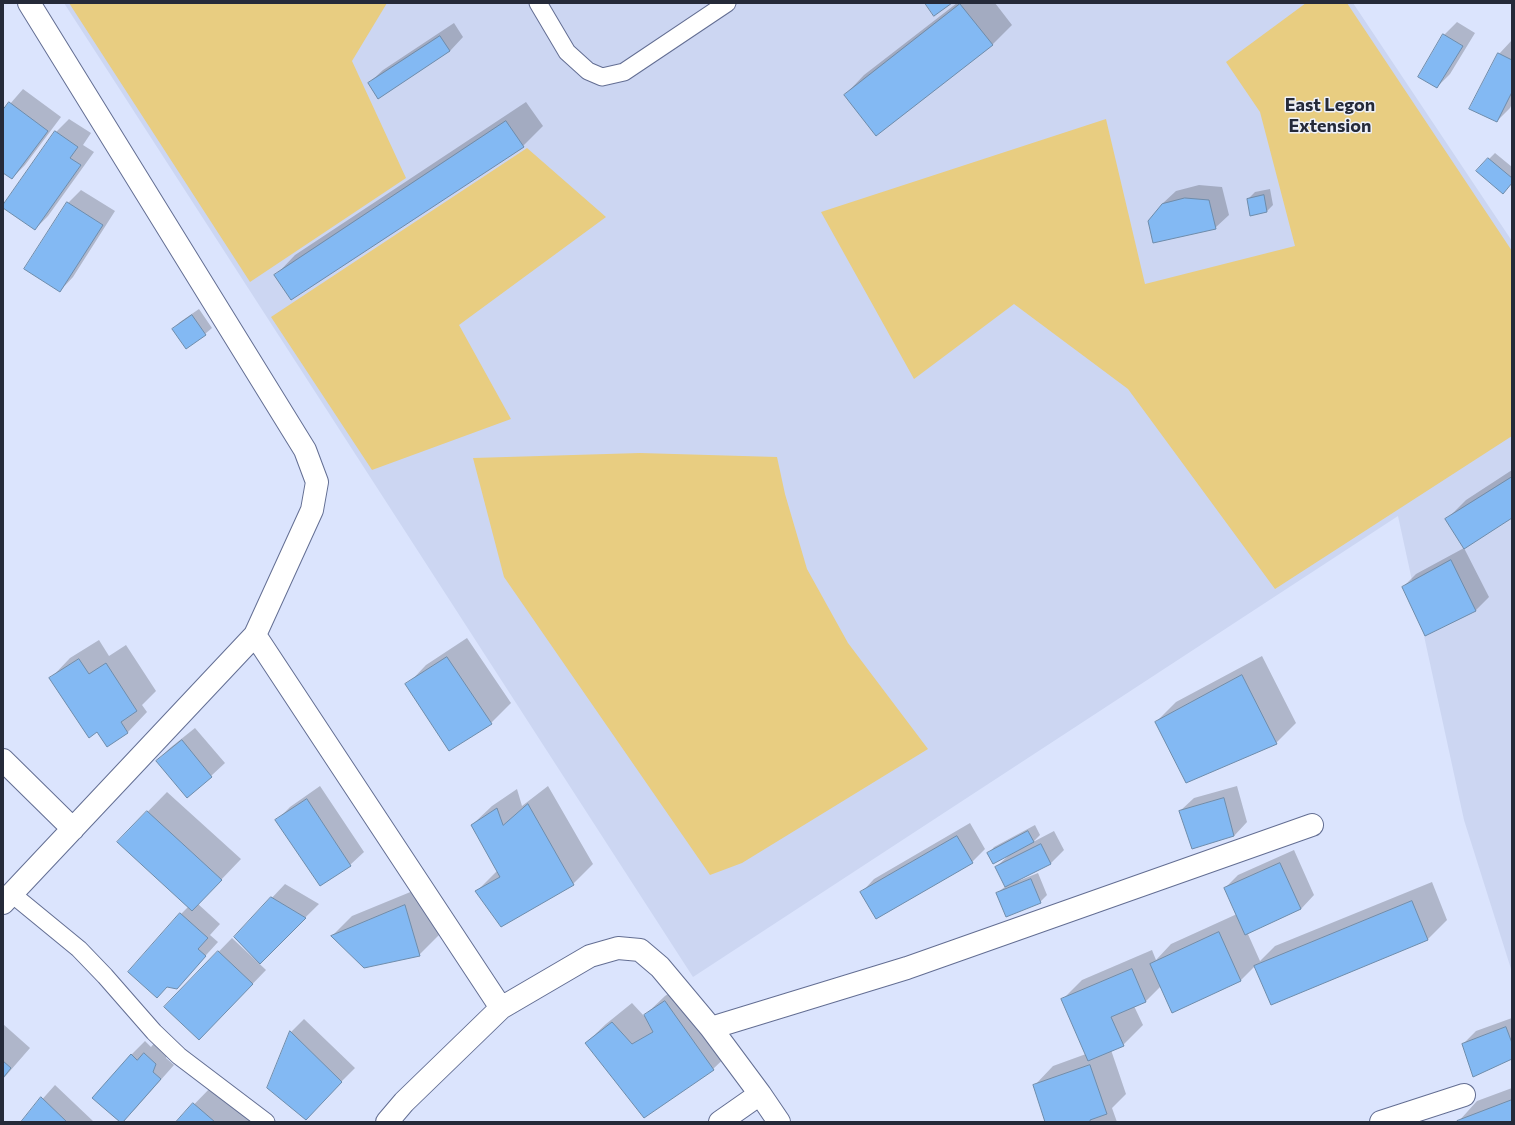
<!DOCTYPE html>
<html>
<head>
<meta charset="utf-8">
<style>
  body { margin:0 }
  #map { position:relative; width:1515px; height:1125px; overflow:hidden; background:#dbe4fd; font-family:Commissioner,sans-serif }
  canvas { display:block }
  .frame { position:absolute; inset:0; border:4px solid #252a39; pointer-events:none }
</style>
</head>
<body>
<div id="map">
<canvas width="1515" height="1125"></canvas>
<div class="frame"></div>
</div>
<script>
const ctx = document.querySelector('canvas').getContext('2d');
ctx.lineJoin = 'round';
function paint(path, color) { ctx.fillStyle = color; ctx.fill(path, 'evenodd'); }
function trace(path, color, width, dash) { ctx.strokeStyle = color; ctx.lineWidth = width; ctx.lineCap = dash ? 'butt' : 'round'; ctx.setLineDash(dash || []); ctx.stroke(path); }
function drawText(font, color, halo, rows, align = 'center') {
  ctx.font = font + ' Commissioner,sans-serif'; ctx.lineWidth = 3; ctx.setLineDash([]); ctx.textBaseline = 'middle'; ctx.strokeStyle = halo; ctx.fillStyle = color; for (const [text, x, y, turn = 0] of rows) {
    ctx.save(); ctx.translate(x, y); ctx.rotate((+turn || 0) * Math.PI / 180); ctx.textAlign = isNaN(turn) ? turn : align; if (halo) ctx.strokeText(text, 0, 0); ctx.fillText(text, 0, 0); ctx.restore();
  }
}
paint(new Path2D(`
  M64 3H1353L1512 241V972L1464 820 1398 516 693 977Z`), '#ccd6f2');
paint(new Path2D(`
  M69 3H387L352 61 406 178 250 282Z
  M1306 3H1347L1512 251V436L1275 589 1128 389 1014 304 914 379 821 212 1106 119 1145 284 1295 246 1260 112 1226 62Z
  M527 148 606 217 459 325 511 419 372 470 271 317Z
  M640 453 777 457 785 494 807 569 848 643 928 749 742 863 710 875 504 577 473 458Z`), '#e8cd81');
paint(new Path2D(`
  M957 3H995L1012 25 992 45 845 95 864 75Z
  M1457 22 1475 33 1450 74 1437 87 1444 35Z
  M454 23 463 37 450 51 369 83 383 70Z
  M1512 40V104L1510 108 1497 121 1499 54Z
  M23 89 61 117 25 165 12 178 3 172V112Z
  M526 102 543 126 523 146 291 299 276 275 295 255Z
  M69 119 91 133 83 145 94 152 48 216 35 229 3 207 56 132Z
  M1495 153 1512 167V183L1503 192 1489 159Z
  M1199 185 1222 187 1229 215 1215 228 1162 204 1176 191Z
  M1270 189 1273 205 1267 211 1248 199 1255 192Z
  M81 190 115 211 73 277 60 291 68 203Z
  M199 309 212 328 205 334 173 329 180 322Z
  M1512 470V517L1447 519 1466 500Z
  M1464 548 1489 597 1475 611 1403 587 1416 574Z
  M467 638 511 703 491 723 407 685 426 665Z
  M99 640 109 656 126 645 156 691 142 705 147 712 128 732 107 745 98 730 51 678 70 658Z
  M1262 656 1296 723 1276 743 1186 781 1156 722 1176 702Z
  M195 728 225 763 211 776 187 796 157 761 170 748Z
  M320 786 364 852 350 865 320 885 277 820 290 807Z
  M548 786 593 864 573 884 476 892 497 871 472 825 492 806 517 789 522 806Z
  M1237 786 1247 822 1234 836 1180 811 1194 798Z
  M167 792 241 859 198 904 220 924 210 935 218 942 176 988 181 914 188 907 118 842Z
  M970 823 985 849 972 862 861 893 874 879Z
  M1035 825 1040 835 1033 842 1054 831 1064 850 1051 863 1018 879V881L1038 873 1047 895 1040 902 997 893 1006 886 996 867 1009 855 988 854 994 847Z
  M1294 850 1314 895 1301 909 1247 932 1260 961 1275 946 1432 882 1447 920 1428 939 1271 1003 1255 966 1240 981 1161 986 1146 1001 1134 1006 1143 1025 1123 1045 1111 1050 1126 1094 1112 1108 1117 1122H1047L1034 1086 1053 1066 1086 1054 1063 999 1082 980 1152 950 1156 960 1171 944 1237 914 1225 888 1238 875Z
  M285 884 319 904 260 962 235 937Z
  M425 886 439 935 419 955 332 936 352 916Z
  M232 938 266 970 212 1026 165 1007Z
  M685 982 733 1050 713 1069 644 1117 586 1043 606 1024 632 1003 644 1016 665 996Z
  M1512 1018V1058L1463 1044 1476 1031Z
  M304 1019 355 1068 305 1118 291 1032Z
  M3 1024 30 1048 3 1079Z
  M157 1040 169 1050 166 1058 174 1065 135 1109 121 1122 131 1055 145 1041 151 1047Z
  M214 1084 256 1122H177Z
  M55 1085 94 1122H22Z
  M1512 1088V1122H1458L1477 1101Z`), '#0003');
const building = new Path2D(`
  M925 3H952L934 16Z
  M960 4 993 45 876 136 844 95Z
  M1443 34 1463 46 1437 88 1418 77Z
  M440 36 450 51 378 99 368 83Z
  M1498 53 1512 60V92L1497 122 1469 109Z
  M9 102 48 131 12 179 3 173V110Z
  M506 121 524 147 291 300 274 275Z
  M55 131 78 147 70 158 81 165 35 230 3 208V205Z
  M1488 158 1512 178V183L1503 194 1476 171Z
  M1264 195 1267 212 1250 216 1247 199Z
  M1185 198 1209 200 1216 229 1153 243 1148 221 1162 204Z
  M67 202 103 225 60 292 24 269Z
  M192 315 206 335 186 349 172 329Z
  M1512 477V518L1464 549 1445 519Z
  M1451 560 1476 611 1425 636 1402 587Z
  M447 657 492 724 449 751 405 684Z
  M79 659 89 674 106 663 137 711 121 722 128 733 107 747 97 732 89 738 49 678Z
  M1242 675 1277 744 1186 783 1155 722Z
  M182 740 212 777 187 798 156 761Z
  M1224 798 1234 836 1192 849 1179 811Z
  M307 799 351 866 320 886 275 820Z
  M528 804 574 885 501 927 475 891 500 877 471 825 497 808 503 825Z
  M147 811 222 880 192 911 117 842Z
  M1028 831 1034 842 993 864 987 853Z
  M957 836 973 863 876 919 860 892Z
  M1041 844 1051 864 1005 887 995 867Z
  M1280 863 1301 909 1245 935 1224 888Z
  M1031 879 1041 903 1006 917 996 893Z
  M271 897 306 918 260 964 234 937Z
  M1412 901 1428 940 1271 1005 1254 966Z
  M405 905 420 956 364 968 331 936Z
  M180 913 208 938 198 949 206 956 177 989 167 987 157 998 128 972Z
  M1219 932 1241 981 1172 1013 1150 964Z
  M218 951 253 984 199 1040 164 1007Z
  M1132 969 1146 1002 1111 1017 1124 1046 1088 1061 1061 999Z
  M665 1001 714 1070 644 1118 585 1043 612 1022 632 1044 653 1032 644 1015Z
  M1506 1027 1512 1043V1059L1473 1077 1462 1044Z
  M290 1031 342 1082 306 1120 267 1088Z
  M144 1053 156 1064 153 1072 161 1079 123 1122H120L92 1098 131 1054 137 1060Z
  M3 1061 11 1068 3 1078Z
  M1090 1065 1107 1114 1090 1120V1122H1045L1033 1085Z
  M41 1097 67 1122H21Z
  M1512 1100V1122H1457V1121Z
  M193 1103 215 1122H176Z`);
paint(building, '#83b9f3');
trace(building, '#6e8cab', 1);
const service = new Path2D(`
  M538 3 567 52 588 71 602 77 624 72 727 3
  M12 894 79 949 105 976 154 1032 179 1056 266 1122`);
const minor = new Path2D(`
  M255 635 501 1008
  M3 760 73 829
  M3 903 255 635 312 510 317 482 305 450 29 3
  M711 1028 907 968 1312 825
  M387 1122 404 1102 501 1008 590 956 618 948 640 950 660 967 711 1028 760 1094 779 1122
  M720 1122 760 1094
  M1381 1122 1464 1095`);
trace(service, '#636e93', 19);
trace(minor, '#636e93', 24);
trace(service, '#fff', 17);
trace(minor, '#fff', 22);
drawText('bold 18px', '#252a39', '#eef1fa', [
  ["East Legon",1330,105],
  ["Extension",1330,126]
]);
</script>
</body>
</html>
